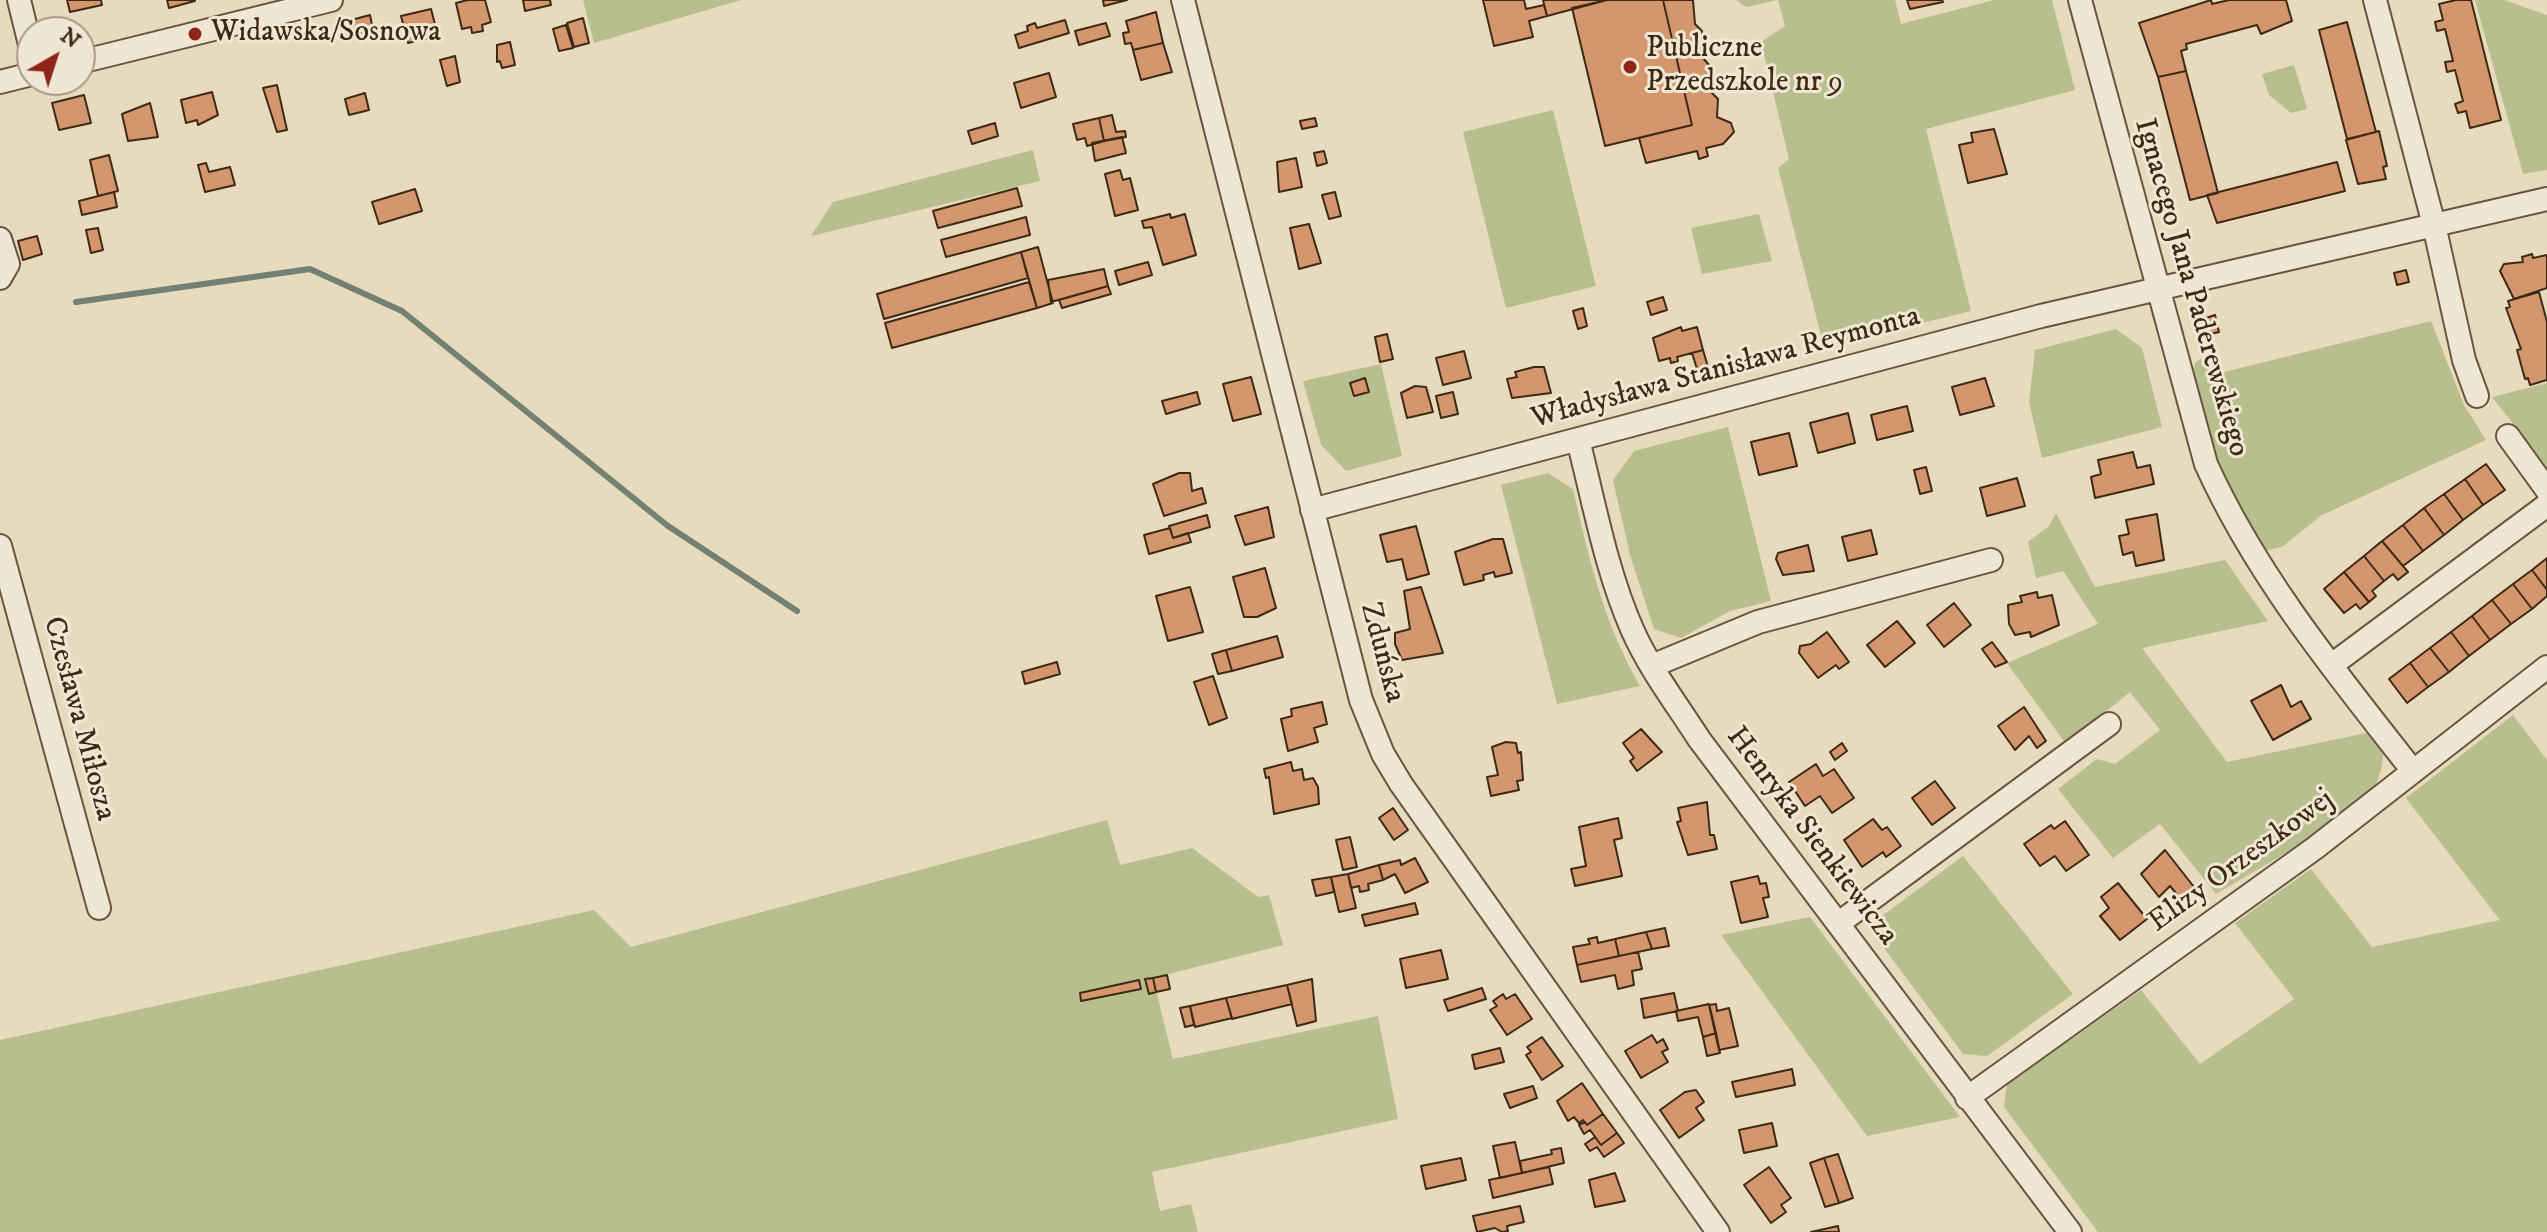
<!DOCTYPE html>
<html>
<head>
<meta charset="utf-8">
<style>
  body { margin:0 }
  #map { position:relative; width:2547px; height:1232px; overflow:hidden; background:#e7dabd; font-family:"IM FELL DW Pica",serif }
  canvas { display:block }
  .north { position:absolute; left:16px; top:16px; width:80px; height:80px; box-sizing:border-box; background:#efe7d4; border:2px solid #a89b88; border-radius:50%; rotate:39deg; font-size:22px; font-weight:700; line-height:32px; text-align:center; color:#3e2916 }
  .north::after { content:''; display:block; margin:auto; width:28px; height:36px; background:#8f2418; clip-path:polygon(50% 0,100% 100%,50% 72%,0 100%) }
</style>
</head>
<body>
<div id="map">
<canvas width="2547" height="1232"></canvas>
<div class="north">N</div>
</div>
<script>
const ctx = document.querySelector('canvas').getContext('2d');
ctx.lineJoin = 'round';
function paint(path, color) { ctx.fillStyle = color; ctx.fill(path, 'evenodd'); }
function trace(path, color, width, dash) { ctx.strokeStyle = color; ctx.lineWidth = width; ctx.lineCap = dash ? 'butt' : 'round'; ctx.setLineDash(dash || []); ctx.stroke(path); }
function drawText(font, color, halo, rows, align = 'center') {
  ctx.font = font + ' "IM FELL DW Pica",serif'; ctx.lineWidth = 6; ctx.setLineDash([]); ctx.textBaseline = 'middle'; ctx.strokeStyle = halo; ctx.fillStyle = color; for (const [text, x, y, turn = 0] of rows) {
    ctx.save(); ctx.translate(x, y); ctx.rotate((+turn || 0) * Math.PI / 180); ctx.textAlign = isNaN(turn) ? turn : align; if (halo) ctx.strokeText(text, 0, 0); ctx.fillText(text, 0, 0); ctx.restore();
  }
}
paint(new Path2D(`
  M583 0H741L594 43Z
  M1736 0H1895L1901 24 1994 0H2052L2075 90 1926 129 1971 311 1824 347 1778 168 1789 159 1761 42 1785 26 1778 0 1746 7Z
  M2475 0H2504L2547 15V170L2523 174Z
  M2294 65 2307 109 2291 113 2269 95 2262 74Z
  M1553 110 1596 286 1506 308 1463 132Z
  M1033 150 1040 181 811 236 833 202Z
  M1759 214 1772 261 1702 274 1691 228Z
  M2431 321 2464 405 2486 440 2322 515 2282 547 2263 551C2245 520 2177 393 2196 362L2203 358 2205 362 2212 360 2216 374Z
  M2116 329 2142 348 2162 427 2042 458 2029 402 2035 350Z
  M1381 364 1402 456 1346 471 1321 445 1303 381Z
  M2547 383V467L2492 397Z
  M1728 427 1771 601 1730 611 1681 638 1654 629 1630 555 1613 480 1634 451Z
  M1548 473 1573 489C1589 559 1604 624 1640 686L1557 704 1501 485Z
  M2056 513 2095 587 2225 560 2268 621 2142 648 2227 762 2371 732 2383 744C2384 774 2376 790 2355 812L2216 894 2160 824 2113 858 2058 789 2097 759 2115 764 2160 730 2130 692 2066 744 2007 663 2098 624 2063 571 2036 578 2028 542 2049 526Z
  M2513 715 2547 760V1232H2098L2004 1107 2007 1084 2141 990 2200 1064 2294 999 2235 923 2311 869 2372 947 2500 920 2406 798Z
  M1107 820 1120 865 1192 848 1258 897 1269 895 1283 945 1153 978 1173 1059 1378 1016 1398 1119 1152 1172 1160 1211 1191 1204 1198 1232H0V1040L594 910 631 947Z
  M1963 856 2073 994 1987 1056 1963 1054 1878 940 1882 916Z
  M1810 917 1960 1117 1867 1136 1721 935Z`), '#b8bf8f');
trace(new Path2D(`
  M76 302 310 269 402 311 668 526 797 611`), '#738074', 6);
const building = new Path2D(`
  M67 0H101L102 5 70 12Z
  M167 0H195V1L169 8Z
  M468 0H485L491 22 482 25 483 31 472 33 471 27 462 29 456 3Z
  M523 0H550L551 5 525 11Z
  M1103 0H1127L1104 6Z
  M1483 0H1524L1526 9 1544 5 1547 16 1529 21 1533 37 1494 46Z
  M1543 0H1607L1547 16Z
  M1607 0H1663L1692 125 1605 146 1572 8Z
  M1663 0H1693L1695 24 1702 31 1699 42 1703 58 1710 66 1707 76 1711 92 1718 99 1717 117 1731 123 1734 132 1723 144 1706 148 1708 156 1699 159 1697 151 1646 163 1639 138 1692 125Z
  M1907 0H1942L1943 2 1910 9Z
  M2211 0 2212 4 2229 0H2286L2292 21 2261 34 2257 25 2186 44 2187 49 2181 51 2186 71 2158 77 2139 23Z
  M2456 0H2471L2501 120 2470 128 2466 111 2458 113 2455 104 2463 101 2455 70 2447 72 2445 62 2453 61 2445 29 2437 31 2435 22 2443 20 2439 4Z
  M431 9 438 36 408 43 401 16Z
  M1156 12 1163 43 1133 50 1131 43 1125 44 1123 33 1129 32 1126 21Z
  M370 15 373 30 339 38 336 24Z
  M583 18 589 43 574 47 567 23Z
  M1065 20 1069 33 1019 48 1015 35 1028 31 1027 26 1035 23 1037 28Z
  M2347 22 2376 132 2347 139 2319 30Z
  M1106 23 1110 36 1079 45 1075 31Z
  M566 25 573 48 559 51 553 29Z
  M510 42 515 65 502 68 500 61 497 62V45Z
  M1163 43 1172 72 1141 80 1133 50Z
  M455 56 460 82 447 86 440 60Z
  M2186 71 2218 193 2190 200 2158 77Z
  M1049 73 1056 97 1021 108 1014 83Z
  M277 85 287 130 277 132 263 88Z
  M212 92 218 115 198 125 197 120 186 123 181 100Z
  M365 93 369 110 349 115 345 99Z
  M84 95 91 123 59 130 52 103Z
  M150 103 158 137 128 141 122 114Z
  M1112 115 1116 132 1125 131 1126 137 1104 141 1099 118Z
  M1099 118 1104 141 1087 146 1085 138 1077 140 1073 124Z
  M1315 118 1317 126 1302 129 1300 121Z
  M995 123 998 136 972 144 968 131Z
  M1994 129 2007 174 1968 183 1959 145 1973 142 1971 133Z
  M2379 131 2387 166 2383 167 2386 179 2358 184 2346 140Z
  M1122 137 1126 153 1095 161 1092 143Z
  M1324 151 1327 163 1317 166 1314 153Z
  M109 155 118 191 98 196 90 160Z
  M1296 158 1302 187 1279 192 1277 162Z
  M2337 162 2345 191 2217 223 2207 195Z
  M206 163 209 172 230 167 235 185 205 192 198 165Z
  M1120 170 1123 180 1130 178 1138 210 1115 216 1105 174Z
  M1017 188 1022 206 938 228 933 211Z
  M415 189 422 211 379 224 372 202Z
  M114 192 117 207 82 215 79 201Z
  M1335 192 1341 216 1329 219 1322 195Z
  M1170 214 1171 218 1185 214 1196 255 1163 265 1152 227 1144 228 1142 221Z
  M1026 217 1030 235 946 257 941 240Z
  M1309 224 1321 263 1299 269 1290 228Z
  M98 228 103 250 91 253 86 230Z
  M37 236 42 254 23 260 18 241Z
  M1038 247 1053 303 1037 308 1021 252Z
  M1021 252 1028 278 884 319 877 294Z
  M2532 254 2533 258 2547 255V288L2514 299 2500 271 2504 264 2523 262 2522 257Z
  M1148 262 1152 275 1119 285 1115 271Z
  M1104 269 1108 286 1051 302 1048 280Z
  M2406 270 2409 282 2397 285 2394 273Z
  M1029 282 1037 308 892 348 885 323Z
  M1108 286 1111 294 1062 308 1059 300Z
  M2539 292 2547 322V380L2530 385 2528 378 2525 379 2517 350 2521 349 2506 308 2510 307 2508 301Z
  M1663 297 1667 310 1651 315 1647 302Z
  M1583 308 1587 326 1578 329 1573 311Z
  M2215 315 2219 332 2207 335 2203 319Z
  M1681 327 1682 331 1697 327 1703 350 1677 357 1678 361 1671 363 1670 358 1659 361 1653 338Z
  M1387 334 1393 359 1380 362 1375 337Z
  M1703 350 1708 367 1697 369 1692 353Z
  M1464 351 1471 378 1443 385 1436 358Z
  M1534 367H1544L1551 393 1512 398 1507 379 1517 377 1515 372Z
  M1251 377 1261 414 1233 421 1223 384Z
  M1365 378 1369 392 1354 396 1350 383Z
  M1985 378 1994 406 1960 415 1952 387Z
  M1415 386 1426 387 1433 412 1407 418 1401 393Z
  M1197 392 1200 404 1166 414 1162 401Z
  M1453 392 1458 414 1441 418 1436 396Z
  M1907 406 1913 431 1877 440 1871 415Z
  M1848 413 1855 443 1818 453 1810 423Z
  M1789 433 1797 466 1759 475 1751 442Z
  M2133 452 2137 468 2150 465 2154 484 2095 498 2091 477 2101 474 2098 460Z
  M2486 464 2505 490 2483 505 2465 479Z
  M1926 467 1932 491 1920 494 1914 470Z
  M1179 473H1190L1192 491 1202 488 1206 503 1164 516 1153 484Z
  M2017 478 2025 506 1987 516 1980 488Z
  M2465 479 2483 505 2463 520 2444 494Z
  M2444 494 2463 520 2444 535 2424 508Z
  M1268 507 1274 537 1245 545 1235 516Z
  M2424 508 2444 535 2423 551 2403 525Z
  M2157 514 2164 560 2136 566 2133 552 2123 555 2119 536 2129 534 2126 520Z
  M1207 515 1210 527 1173 538 1169 526Z
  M2403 525 2423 551 2403 566 2382 541Z
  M1416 526 1429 574 1407 580 1402 559 1387 562 1380 535Z
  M1170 528 1173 538 1188 533 1191 542 1149 554 1144 535Z
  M1871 530 1877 554 1848 561 1842 537Z
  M1493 539H1503L1512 573 1495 577 1494 572 1483 575 1484 580 1464 585 1455 552Z
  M2382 541 2408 572 2398 580 2393 574 2384 581 2364 556Z
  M1808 545 1814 571 1783 575 1776 559 1778 553Z
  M2364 556 2384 581 2372 591 2376 596 2369 602 2344 572Z
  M2547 558V590L2532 570Z
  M1265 568 1276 608 1257 617H1244L1233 577Z
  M2532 570 2547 590V596L2532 609 2513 584Z
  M2344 572 2369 602 2360 609 2356 604 2344 613 2324 589Z
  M2513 584 2532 609 2511 624 2492 600Z
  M1190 587 1203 632 1168 641 1156 596Z
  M1421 587 1443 653 1402 660 1395 644V633L1410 629 1404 591Z
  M2037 592 2038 598 2052 595 2059 625 2031 637 2030 632 2015 635 2009 624 2008 605 2022 602 2020 596Z
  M2492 600 2511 624 2490 640 2472 616Z
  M1954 603 1971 625 1944 647 1927 625Z
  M2472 616 2490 640 2469 656 2451 632Z
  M1897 621 1915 643 1885 667 1867 645Z
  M1827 632 1849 662 1839 669 1836 665 1818 678 1799 653 1800 646 1811 644Z
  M2451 632 2469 656 2449 672 2430 648Z
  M1277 636 1283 657 1232 671 1226 650Z
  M1992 642 2007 662 1995 667 1982 649Z
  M2430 648 2449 672 2428 687 2410 663Z
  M1226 650 1232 671 1218 674 1212 654Z
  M1057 662 1060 674 1025 684 1022 672Z
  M2410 663 2428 687 2407 703 2389 679Z
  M1213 676 1227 718 1209 725 1194 682Z
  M2281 685 2291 707 2301 701 2311 719 2273 740 2251 701Z
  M1322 702 1327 724 1314 728 1318 742 1288 751 1281 719 1292 716 1291 709Z
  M2024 707 2046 741 2037 748 2029 736 2015 750 1998 726Z
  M1641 729 1662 752 1637 771 1630 761 1634 758 1623 743Z
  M1506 742 1516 743 1518 753 1521 752 1523 780 1517 781 1519 790 1491 796 1487 777 1498 775 1492 747Z
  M1842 743 1847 751 1835 760 1830 752Z
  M1291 762 1293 771 1302 769 1304 780 1313 778 1318 787 1319 804 1274 814 1269 777 1266 778 1264 769Z
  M1816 764 1823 776 1834 769 1854 798 1832 813 1820 796 1805 806 1789 782Z
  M1935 781 1955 808 1932 825 1912 798Z
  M1707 802 1710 835H1714L1717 849 1688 855 1677 822 1681 821 1678 808Z
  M1393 808 1408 830 1394 840 1379 818Z
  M1618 818 1622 838 1614 840 1622 876 1575 886 1571 869 1586 866 1579 827Z
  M1873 819 1882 830 1887 827 1901 846 1886 857 1883 852 1862 867 1844 840Z
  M2065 821 2089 855 2066 871 2055 856 2040 866 2024 844 2051 825 2054 829Z
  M1350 837 1357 867 1343 870 1336 840Z
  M2165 850 2194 887 2180 898 2170 886 2159 897 2141 874Z
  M1415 858 1428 882 1405 893 1395 874 1383 880 1379 865 1400 860 1401 865Z
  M1379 865 1383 880 1368 884 1369 890 1360 892 1359 886 1351 888 1348 874Z
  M1348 874 1356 908 1339 912 1331 877Z
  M1758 876 1760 884 1766 883 1769 897 1763 898 1768 917 1741 923 1731 882Z
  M1331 877 1334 892 1316 896 1312 880Z
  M2118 883 2147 919 2120 940 2100 916 2109 908 2101 897Z
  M1415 903 1418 914 1365 926 1362 915Z
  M1665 928 1669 946 1652 949 1646 932Z
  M1646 932 1652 949 1619 956 1615 939Z
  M1597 937 1598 943 1615 939 1619 956 1577 965 1573 947 1590 944 1588 939Z
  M1441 950 1448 979 1406 988 1400 959Z
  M1638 952 1642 969 1632 971 1634 985 1618 989 1615 975 1581 982 1577 965Z
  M1167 975 1170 989 1156 992 1153 978Z
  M1153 978 1156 992 1149 994 1145 979Z
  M1312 979 1316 1021 1297 1026 1287 985Z
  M1139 980 1141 989 1081 1001 1080 993Z
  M1287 985 1292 1004 1232 1019 1226 998Z
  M1482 988 1486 999 1448 1011 1444 1000Z
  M1674 993 1678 1011 1644 1018 1641 999Z
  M1503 994 1506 999 1515 994 1532 1019 1507 1035 1490 1010 1497 1006 1493 1001Z
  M1226 998 1232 1018 1195 1027 1190 1006Z
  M1709 1004 1716 1033 1703 1037 1698 1017 1678 1021 1676 1011Z
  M1716 1004 1717 1011 1729 1008 1738 1046 1719 1050 1709 1005Z
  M1190 1006 1194 1025 1185 1027 1180 1008Z
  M1716 1033 1720 1053 1707 1056 1703 1037Z
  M1652 1035 1657 1043 1663 1039 1668 1049 1662 1052 1668 1062 1641 1078 1625 1051Z
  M1542 1037 1563 1066 1542 1080 1526 1055 1531 1052 1527 1047Z
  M1500 1048 1504 1062 1475 1069 1472 1055Z
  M1792 1069 1795 1085 1736 1097 1732 1082Z
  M1582 1083 1603 1114 1587 1125 1583 1120 1579 1123 1574 1117 1568 1121 1557 1101Z
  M1533 1086 1537 1098 1510 1108 1504 1094Z
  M1696 1090 1704 1102 1696 1108 1704 1120 1679 1138 1660 1110 1685 1092Z
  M1603 1114 1617 1133 1601 1145 1590 1130 1584 1134 1579 1125 1585 1122 1587 1125Z
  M1772 1123 1777 1146 1744 1153 1739 1130Z
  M1617 1133 1624 1143 1604 1157 1597 1147 1590 1151 1585 1144 1595 1137 1601 1145Z
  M1515 1142 1522 1173 1500 1178 1493 1146Z
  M1561 1148 1564 1163 1522 1173 1520 1161 1552 1154 1551 1150Z
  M1838 1154 1853 1198 1839 1203 1824 1158Z
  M1461 1158 1466 1180 1426 1189 1421 1166Z
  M1824 1158 1839 1203 1825 1207 1810 1163Z
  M1549 1167 1553 1184 1493 1198 1489 1180Z
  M1769 1167 1791 1198 1781 1205 1786 1212 1771 1223 1744 1185Z
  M1615 1173 1625 1201 1595 1207 1589 1180Z
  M1520 1206 1524 1222 1507 1226 1508 1231 1502 1232 1495 1228 1477 1232 1473 1216Z
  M1838 1226 1839 1232H1811Z`);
paint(building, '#d4976d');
trace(building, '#3e2916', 2);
const minor = new Path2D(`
  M19 0 32 53
  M1183 0 1361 700 1383 754 1401 784 1718 1232
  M2080 0 2206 464C2257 577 2337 674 2413 771
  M2375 0 2434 225 2464 360 2477 396
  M80 62 331 0
  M0 82 32 74
  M0 239 8 264 0 278
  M2508 436 2547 490
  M1578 440C1594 502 1606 570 1632 629 1649 668 1676 703 1699 739L2070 1232
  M1312 510 2041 316 2547 199
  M0 546 99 908
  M2333 664 2547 505
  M1652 666 1758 622 1991 560
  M1839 923 2109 724
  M1967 1098 2315 848 2547 667`);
trace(minor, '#685540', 26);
trace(minor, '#efe7d4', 22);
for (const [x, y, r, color] of [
  [195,34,8,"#8f2418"],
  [1630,67,8,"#8f2418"]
]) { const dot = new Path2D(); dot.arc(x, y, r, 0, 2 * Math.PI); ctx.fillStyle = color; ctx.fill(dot); trace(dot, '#efe7d4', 3); }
drawText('30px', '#3e2916', '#efe7d4', [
  ["Widawska/Sosnowa",211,34],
  ["Publiczne",1646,50],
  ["Przedszkole nr 9",1646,84]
], 'left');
drawText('30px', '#3e2916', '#efe7d4', [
  ["Ignacego Jana Paderewskiego",2190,288,74],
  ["Władysława Stanisława Reymonta",1726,369,-15],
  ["Zduńska",1381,653,75],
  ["Czesława Miłosza",78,719,75],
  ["Henryka Sienkiewicza",1811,837,53],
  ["Elizy Orzeszkowej",2242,862,-36]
]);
</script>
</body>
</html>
